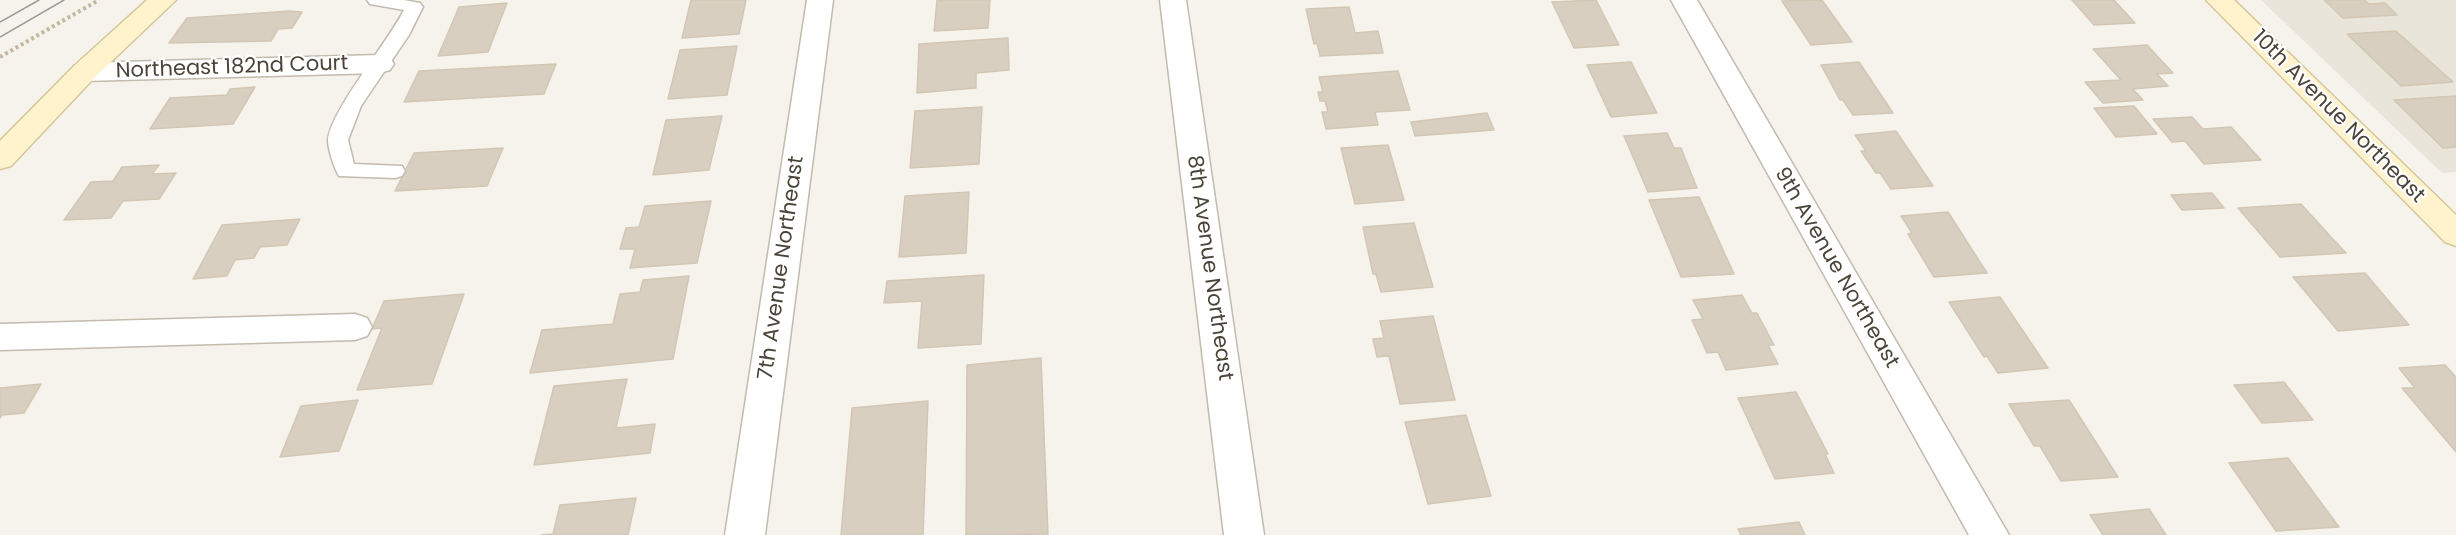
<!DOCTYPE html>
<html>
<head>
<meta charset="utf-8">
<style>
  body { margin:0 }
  canvas { display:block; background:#f6f3ec }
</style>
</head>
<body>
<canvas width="2456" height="535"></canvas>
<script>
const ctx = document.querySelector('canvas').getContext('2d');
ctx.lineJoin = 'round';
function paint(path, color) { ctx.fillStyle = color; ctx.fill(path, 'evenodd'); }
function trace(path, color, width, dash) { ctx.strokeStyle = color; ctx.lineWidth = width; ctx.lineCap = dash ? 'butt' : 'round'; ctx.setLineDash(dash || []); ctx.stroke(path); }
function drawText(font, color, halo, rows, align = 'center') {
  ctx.font = font + ' Poppins,sans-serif'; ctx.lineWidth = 4.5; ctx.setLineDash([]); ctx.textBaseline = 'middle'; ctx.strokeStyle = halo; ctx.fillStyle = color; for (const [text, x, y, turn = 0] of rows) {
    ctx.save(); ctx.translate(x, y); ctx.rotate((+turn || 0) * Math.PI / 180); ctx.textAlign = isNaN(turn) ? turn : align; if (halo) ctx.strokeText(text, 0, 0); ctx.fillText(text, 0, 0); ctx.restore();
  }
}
paint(new Path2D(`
  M2261 0H2456V172L2442 173Z`), '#eae5da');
const building = new Path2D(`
  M691 0H746L739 34 682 38Z
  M937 0H990L988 28 934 31Z
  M1596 0 1619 45 1574 48 1552 2Z
  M1822 0 1852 42 1811 45 1782 1Z
  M2072 0H2114L2135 23 2094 25Z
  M2324 0H2364L2369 4 2385 3 2397 15 2343 18Z
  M507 3 488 52 438 56 459 7Z
  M1349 7 1355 33 1378 31 1383 53 1320 56 1317 43 1314 44 1306 9Z
  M290 11 302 12 292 28 278 29 271 41 169 43 187 18Z
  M2396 31 2453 82 2401 86 2347 34Z
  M1008 38 1009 70 976 73V88L917 93 919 44Z
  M2147 45 2173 73 2157 74 2168 86 2133 89 2143 100 2103 103 2085 82 2121 80 2093 49Z
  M737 46 727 95 668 99 680 50Z
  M1631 62 1657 113 1611 117 1587 65Z
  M1859 62 1893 113 1853 115 1843 100H1840L1821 65Z
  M556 64 544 94 404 102 419 71Z
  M1398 71 1410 110 1375 112 1378 125 1326 129 1322 112H1328L1325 101H1320L1318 92H1323L1319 77Z
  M255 87 233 124 150 129 170 98 227 95 230 89Z
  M2456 96V147L2443 148 2394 100Z
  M2134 106 2157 134 2116 137 2094 108Z
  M982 107 979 164 910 168 915 111Z
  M1487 113 1494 130 1415 136 1411 122Z
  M722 116 709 170 653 175 666 120Z
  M2192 117 2203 129 2231 127 2261 160 2204 164 2185 141 2172 142 2153 119Z
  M1896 131 1933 186 1891 189 1880 173H1876L1861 151H1866L1855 135Z
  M1667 133 1674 148H1681L1697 188 1648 192 1624 136Z
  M1388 145 1404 200 1355 204 1341 148Z
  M503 148 487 186 395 191 414 153Z
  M159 165 152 174 176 173 159 199 123 201 111 218 64 220 91 182 113 181 122 167Z
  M969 192 966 253 899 257 905 196Z
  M2212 193 2224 208 2182 210 2171 195Z
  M1699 197 1734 274 1681 277 1649 200Z
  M711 201 697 263 630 268 635 249H620L626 228 639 227 645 206Z
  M2301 204 2331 237 2346 253 2280 257 2238 208Z
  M1948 212 1987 273 1934 277 1908 234 1912 233 1901 216Z
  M300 219 287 245 260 247 254 258 235 260 227 276 193 279 222 225Z
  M1414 223 1433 287 1381 292 1376 274H1373L1363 227Z
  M2365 273 2409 325 2338 331 2293 277Z
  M984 275 981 344 918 348 922 301 884 303 887 281Z
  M689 276 673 359 530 373 542 330 613 324 620 294 640 292 643 280Z
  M464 294 432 384 357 390 382 328 372 329 384 301Z
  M1742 295 1752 313H1757L1774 345H1768L1778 364 1726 370 1718 352 1707 353 1692 320 1703 319 1693 300Z
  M2000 297 2048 368 1998 373 1987 356 1984 357 1949 302Z
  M1433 316 1455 400 1400 404 1389 356 1377 357 1373 339 1384 338 1380 321Z
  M1041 358 1048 534 966 535 967 365Z
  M2445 365 2456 377V452L2402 388H2415L2399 368Z
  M627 379 616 428 655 424 650 453 534 465 554 386Z
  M2284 382 2313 420 2262 423 2234 385Z
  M41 384 24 413 2 415 0 418V388Z
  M1796 392 1828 454H1825L1834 473 1775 479 1738 398Z
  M358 400 339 451 280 457 301 406Z
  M2069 400 2118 477 2061 481 2040 446H2034L2009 404Z
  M928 401 923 535H841L852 408Z
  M1466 415 1491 496 1428 504 1405 422Z
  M2288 458 2339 527 2276 531 2229 463Z
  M636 498 628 535H541L553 534 560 505Z
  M2149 509 2166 535H2103L2090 515Z
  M1799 522 1805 535H1741L1738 529Z`);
paint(building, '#d8cfc1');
trace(building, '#d3c7b4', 1.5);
const lane = new Path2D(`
  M367 0H404L420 3 423 7 409 35 361 106 348 140 354 164 402 166 405 171 402 176 395 178 339 176C334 168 328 149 328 140 331 110 388 42 404 10L370 4Z`);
const street = new Path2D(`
  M807 0H833L765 535H725Z
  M1160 0H1186L1264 535H1224Z
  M1671 0H1697L2009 535H1969Z
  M380 55 390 58 394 64 390 70 380 73 84 81 74 78 70 72 74 66 84 63Z
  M355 314 367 318 372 327 367 336 355 340 0 350V324Z`);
const secondary = new Path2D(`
  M147 0H176L94 78 11 166 0 169V141L74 66Z
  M2206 0H2234L2456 215V246L2445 242Z`);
trace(lane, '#c2bbae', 3);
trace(street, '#c2bbae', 3);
trace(secondary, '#d6c79b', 3);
trace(new Path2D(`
  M0 57 99 0`), '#c4b79f', 4, [3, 3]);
paint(lane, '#fff');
paint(street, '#fff');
paint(secondary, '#fff3cd');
trace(new Path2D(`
  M0 22 39 0
  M0 37 64 0`), '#9a9a9a', 1.5);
drawText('21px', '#4b4439', '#fff', [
  ["Northeast 182nd Court",232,68,-2],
  ["10th Avenue Northeast",2338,117,45],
  ["7th Avenue Northeast",782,268,-82],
  ["8th Avenue Northeast",1209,268,82],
  ["9th Avenue Northeast",1836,268,60]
]);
</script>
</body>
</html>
